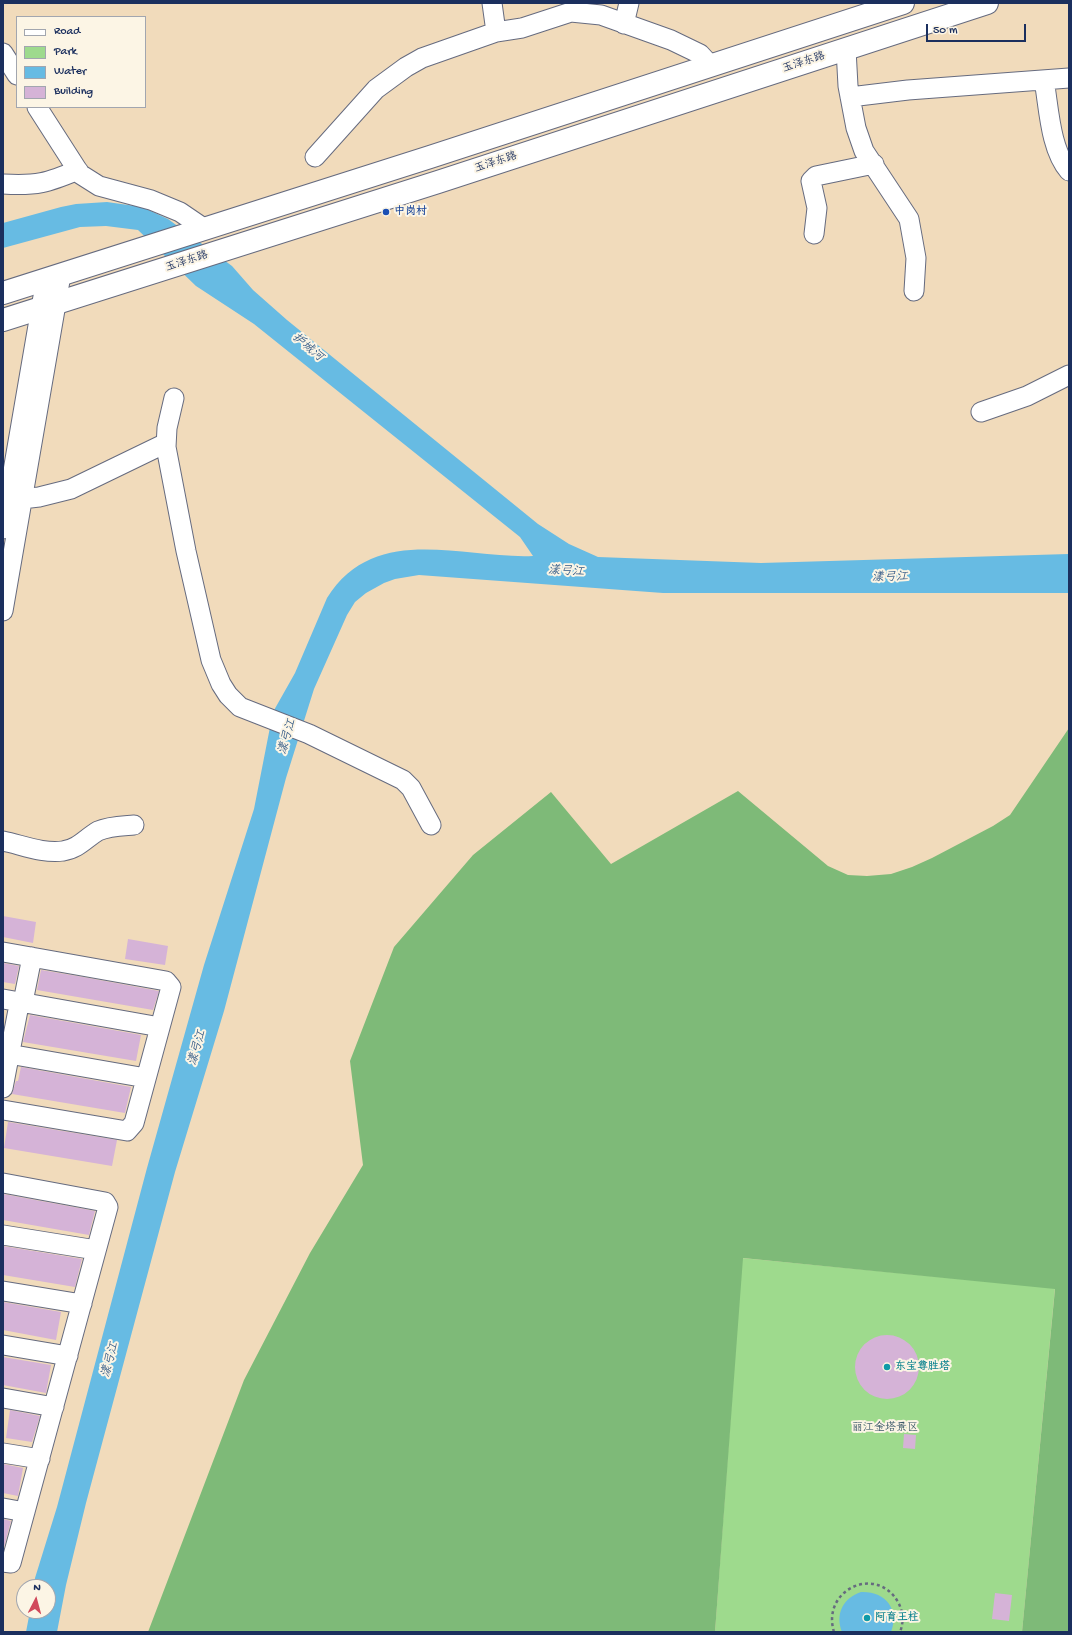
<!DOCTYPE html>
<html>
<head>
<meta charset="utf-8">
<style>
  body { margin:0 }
  #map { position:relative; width:1072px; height:1635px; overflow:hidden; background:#f1dbbb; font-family:"Gochi Hand",sans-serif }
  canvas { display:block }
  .frame { position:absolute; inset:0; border:4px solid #1b2f5e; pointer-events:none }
  .legend { position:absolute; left:16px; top:16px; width:130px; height:92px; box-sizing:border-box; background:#fcf5e5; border:1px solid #a2a6af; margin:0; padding:5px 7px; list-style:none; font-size:12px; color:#1b2f5e }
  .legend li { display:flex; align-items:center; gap:8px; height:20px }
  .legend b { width:20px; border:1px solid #a2a6af }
  .north { position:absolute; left:16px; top:1579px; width:40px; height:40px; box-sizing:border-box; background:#fcf5e5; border:1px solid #a2a6af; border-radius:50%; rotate:6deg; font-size:11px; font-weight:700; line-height:16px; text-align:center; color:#1b2f5e }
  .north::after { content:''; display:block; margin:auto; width:14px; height:18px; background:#d1495b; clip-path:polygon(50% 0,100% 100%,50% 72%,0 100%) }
  .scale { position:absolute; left:926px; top:24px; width:100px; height:18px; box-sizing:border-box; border:2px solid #1b2f5e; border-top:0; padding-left:5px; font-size:12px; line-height:14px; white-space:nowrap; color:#1b2f5e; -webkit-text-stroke:3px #fcf5e5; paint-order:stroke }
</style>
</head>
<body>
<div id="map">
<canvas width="1072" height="1635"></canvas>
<div class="frame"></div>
<ul class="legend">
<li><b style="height:5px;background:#fff"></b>Road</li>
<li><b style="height:11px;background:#9eda8d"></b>Park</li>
<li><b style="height:11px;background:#67bbe3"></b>Water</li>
<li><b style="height:11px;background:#d5b3d7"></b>Building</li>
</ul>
<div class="north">N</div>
<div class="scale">50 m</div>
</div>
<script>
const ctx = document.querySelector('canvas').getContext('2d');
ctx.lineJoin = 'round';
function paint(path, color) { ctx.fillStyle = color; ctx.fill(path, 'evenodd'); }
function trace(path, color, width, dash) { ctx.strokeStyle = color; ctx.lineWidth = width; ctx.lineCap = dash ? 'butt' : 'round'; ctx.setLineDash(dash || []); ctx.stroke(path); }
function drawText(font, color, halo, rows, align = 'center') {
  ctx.font = font + ' "Gochi Hand","LXGW WenKai TC",sans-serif'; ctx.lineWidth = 4; ctx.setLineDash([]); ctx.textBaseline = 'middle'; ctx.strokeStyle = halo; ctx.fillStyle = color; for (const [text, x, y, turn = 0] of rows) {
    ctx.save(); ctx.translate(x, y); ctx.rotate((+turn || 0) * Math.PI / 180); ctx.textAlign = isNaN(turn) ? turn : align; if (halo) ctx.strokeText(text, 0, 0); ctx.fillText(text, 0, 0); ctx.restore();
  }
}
paint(new Path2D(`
  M742 1258 1055 1288 1022 1632H715Z`), '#9eda8d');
paint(new Path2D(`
  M1069 728V1632H1022L1055 1289 743 1258 715 1632H148L244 1380 310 1253 363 1165 350 1061 394 947 473 855 551 792 611 864 738 791 828 866 848 875 867 876 891 874 912 867 932 858 993 826 1010 815Z`), '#7eba78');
paint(new Path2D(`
  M107 202 142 207 168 219 232 266 253 290 287 320 538 524 569 544 598 557 761 563 1069 554V593H663L419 575 395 579 384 583 366 593 355 602 347 615 314 689 286 778 224 1011 175 1172 86 1503 66 1585 57 1632H26L30 1611H48V1587H34L35 1578 57 1507 147 1168 204 965 254 809 273 712 295 673 327 598C375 522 461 559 533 556L520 537 254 324 196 286 138 230 106 226 80 227 3 248V223L61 207 76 204Z
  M861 1592C885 1591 900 1609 891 1632H842C835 1614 843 1598 861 1592Z`), '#67bbe3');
paint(new Path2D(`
  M3 916 36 922 33 943 3 937Z
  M128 939 168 946 165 965 125 959Z
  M3 963 19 966 15 984 3 982Z
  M41 970 83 977 159 991 153 1010 37 990Z
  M30 1015 141 1035 136 1061 23 1042Z
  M21 1067 131 1087 125 1113 12 1094 16 1081H18Z
  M8 1122 117 1140 112 1166 4 1148Z
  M3 1194 95 1211 89 1235 3 1220Z
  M3 1246 82 1259 75 1287 3 1275Z
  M3 1302 61 1312 56 1340 3 1330Z
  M855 1367a32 32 0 1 1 64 0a32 32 0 1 1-64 0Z
  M3 1357 51 1365 46 1393 3 1385Z
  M10 1410 40 1416 32 1442 6 1438Z
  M904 1434 916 1435 915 1449 903 1448Z
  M3 1464 23 1468 18 1496 3 1493Z
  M3 1519 11 1521 3 1551Z
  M995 1593 1012 1595 1009 1621 992 1619Z`), '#d5b3d7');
const minor = new Path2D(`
  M492 3 496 32
  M624 24 629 3
  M846 49 848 86 856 128 864 151 909 219 916 258 914 291
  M3 53 17 75
  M1044 80C1049 108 1050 149 1069 171
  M850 97 908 90 1069 78
  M37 107 80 174 99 186 151 200 180 212 205 229
  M315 157 376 89 406 67 422 58 496 32 522 28 571 12 601 15 671 40 700 54 711 66
  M3 184C37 186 47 183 78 170
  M814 234 817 208 811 181 816 176 874 164
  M174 398 167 428 166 447 186 551 211 660 221 684 228 695 240 707 309 734 403 780 411 788 431 825
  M981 412 1027 396 1069 375
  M22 499 39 497 71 489 166 443
  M3 529 46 279
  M3 611 61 275
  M3 841C22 845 44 854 63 851 78 849 86 838 98 831 109 826 122 826 134 825
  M3 952 166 981 171 987 134 1123 127 1131 3 1110
  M3 999 160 1027
  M3 1053 146 1078
  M3 1088 18 1010 24 997 32 957
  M3 1183 105 1202 108 1207 11 1563 3 1562
  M3 1235 96 1250
  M3 1291 82 1304
  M3 1345 68 1356
  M3 1398 54 1407
  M3 1453 40 1459
  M3 1508 25 1512`);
const major = new Path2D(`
  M3 293 430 157 903 3
  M3 320 438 182 987 3`);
trace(minor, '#666b7f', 21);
trace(major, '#666b7f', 24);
trace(new Path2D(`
  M834 1632C821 1590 876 1564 898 1602 903 1611 904 1622 900 1632`), '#666b7f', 2.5, [3, 3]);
trace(minor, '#fff', 19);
trace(major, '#fff', 22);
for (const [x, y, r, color] of [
  [386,212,4,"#1a4fb4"],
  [887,1367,4,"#0f9aa8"],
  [867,1618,4,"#0f9aa8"]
]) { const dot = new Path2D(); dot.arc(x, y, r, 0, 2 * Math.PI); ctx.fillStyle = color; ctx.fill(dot); trace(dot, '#fcf5e5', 1.5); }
drawText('11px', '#1b2f5e', '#fcf5e5', [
  ["玉泽东路",804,63,-18],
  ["玉泽东路",496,163,-18],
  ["玉泽东路",187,262,-18]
]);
drawText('bold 11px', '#164399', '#fcf5e5', [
  ["中岗村",394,212]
], 'left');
drawText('bold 11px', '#0d838f', '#fcf5e5', [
  ["东宝尊胜塔",895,1367],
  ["阿育王柱",875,1618]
], 'left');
drawText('11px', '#3c5a6a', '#fcf5e5', [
  ["丽江金塔景区",885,1428]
]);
drawText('italic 12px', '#325986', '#fcf5e5', [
  ["护城河",307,348,40],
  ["漾弓江",566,572,3],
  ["漾弓江",890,578,-1],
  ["漾弓江",288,737,-74],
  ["漾弓江",198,1048,-74],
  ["漾弓江",111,1360,-75]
]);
</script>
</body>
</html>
